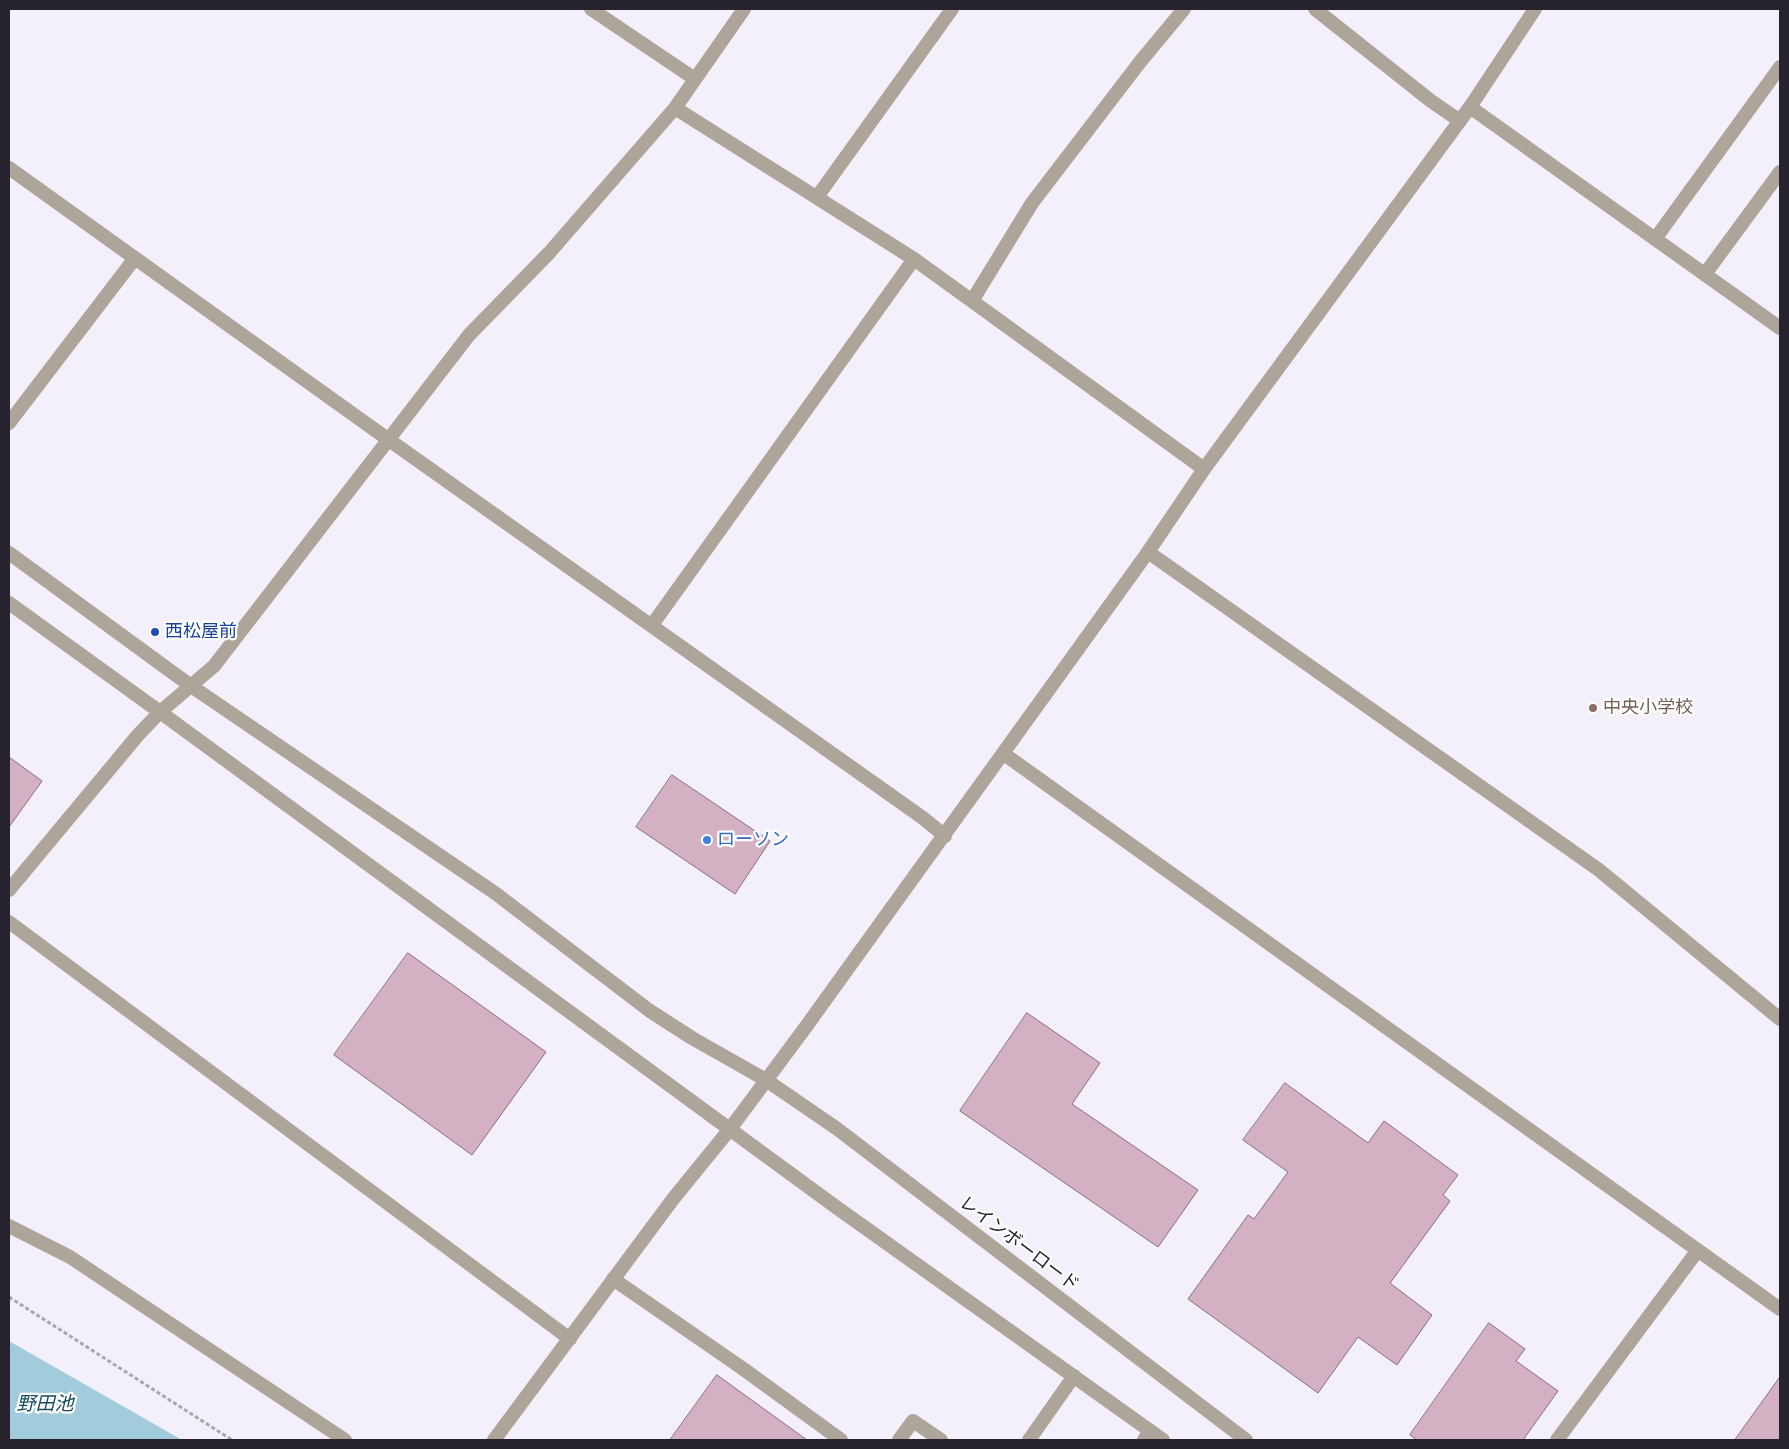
<!DOCTYPE html>
<html>
<head>
<meta charset="utf-8">
<style>
  body { margin:0 }
  #map { position:relative; width:1789px; height:1449px; overflow:hidden; background:#f3effb; font-family:Figtree,sans-serif }
  canvas { display:block }
  .frame { position:absolute; inset:0; border:10px solid #27232e; pointer-events:none }
</style>
</head>
<body>
<div id="map">
<canvas width="1789" height="1449"></canvas>
<div class="frame"></div>
</div>
<script>
const ctx = document.querySelector('canvas').getContext('2d');
ctx.lineJoin = 'round';
function paint(path, color) { ctx.fillStyle = color; ctx.fill(path, 'evenodd'); }
function trace(path, color, width, dash) { ctx.strokeStyle = color; ctx.lineWidth = width; ctx.lineCap = dash ? 'butt' : 'round'; ctx.setLineDash(dash || []); ctx.stroke(path); }
function drawText(font, color, halo, rows, align = 'center') {
  ctx.font = font + ' Figtree,"Noto Sans JP",sans-serif'; ctx.lineWidth = 4.5; ctx.setLineDash([]); ctx.textBaseline = 'middle'; ctx.strokeStyle = halo; ctx.fillStyle = color; for (const [text, x, y, turn = 0] of rows) {
    ctx.save(); ctx.translate(x, y); ctx.rotate((+turn || 0) * Math.PI / 180); ctx.textAlign = isNaN(turn) ? turn : align; if (halo) ctx.strokeText(text, 0, 0); ctx.fillText(text, 0, 0); ctx.restore();
  }
}
paint(new Path2D(`
  M9 1341 182 1440H9Z`), '#a2ccdb');
const building = new Path2D(`
  M9 757 42 781 9 827Z
  M672 775 770 841 735 894 636 827Z
  M408 953 546 1052 472 1155 334 1055Z
  M1027 1013 1100 1063 1072 1104 1198 1190 1158 1247 960 1111Z
  M1285 1083 1368 1143 1384 1121 1458 1175 1443 1195 1450 1201 1390 1283 1432 1315 1397 1365 1358 1337 1318 1393 1188 1299 1248 1215 1254 1219 1288 1172 1243 1140Z
  M1489 1323 1525 1349 1516 1361 1558 1391 1523 1440H1417L1410 1435Z
  M717 1375 807 1440H670Z
  M1780 1377V1440H1735Z`);
paint(building, '#d4b0c3');
trace(building, '#896d7c', 1);
trace(new Path2D(`
  M9 1297 232 1440`), '#aaa6b1', 3, [4, 2.5]);
trace(new Path2D(`
  M613 1279 742 1368 841 1440
  M899 1440 913 1421 941 1440
  M1029 1440 1074 1376
  M1144 1440 1150 1431`), '#aea59a', 14);
trace(new Path2D(`
  M591 9 695 79
  M1315 9 1431 101 1460 121
  M1470 107 1780 328
  M675 108 914 259 1204 469
  M9 168 389 440 923 818 945 836
  M817 197 952 9
  M1655 239 1780 67
  M1705 274 1780 172
  M972 301 1032 203 1140 62 1184 9
  M9 423 135 258
  M1148 552 1599 870 1780 1019
  M652 625 914 259
  M1004 754 1780 1309
  M9 890 138 735 160 712 214 666 469 335 549 253 675 108 744 9
  M9 922 570 1339
  M9 1226 70 1257 345 1440
  M1557 1440 1698 1250`), '#aea59a', 14);
trace(new Path2D(`
  M9 553 191 686 495 893 650 1011 692 1038 766 1080 836 1128 1246 1440
  M9 603 160 712 836 1207 1163 1440
  M494 1440 673 1199 730 1129 805 1028 1148 552 1204 469 1470 107 1535 9`), '#aea59a', 14);
for (const [x, y, r, color] of [
  [155,632,5,"#1a4fb4"],
  [1593,708,5,"#8d6e63"],
  [707,840,5,"#3f7fe0"]
]) { const dot = new Path2D(); dot.arc(x, y, r, 0, 2 * Math.PI); ctx.fillStyle = color; ctx.fill(dot); trace(dot, '#fff', 2); }
drawText('18px', '#164399', '#fff', [
  ["西松屋前",165,632]
], 'left');
drawText('18px', '#785e54', '#fff', [
  ["中央小学校",1603,708]
], 'left');
drawText('18px', '#366cbe', '#fff', [
  ["ローソン",717,840]
], 'left');
drawText('18px', '#27232e', '#fff', [
  ["レインボーロード",1019,1244,37]
]);
drawText('italic 19px', '#144c5d', '#fff', [
  ["野田池",45,1404]
]);
</script>
</body>
</html>
